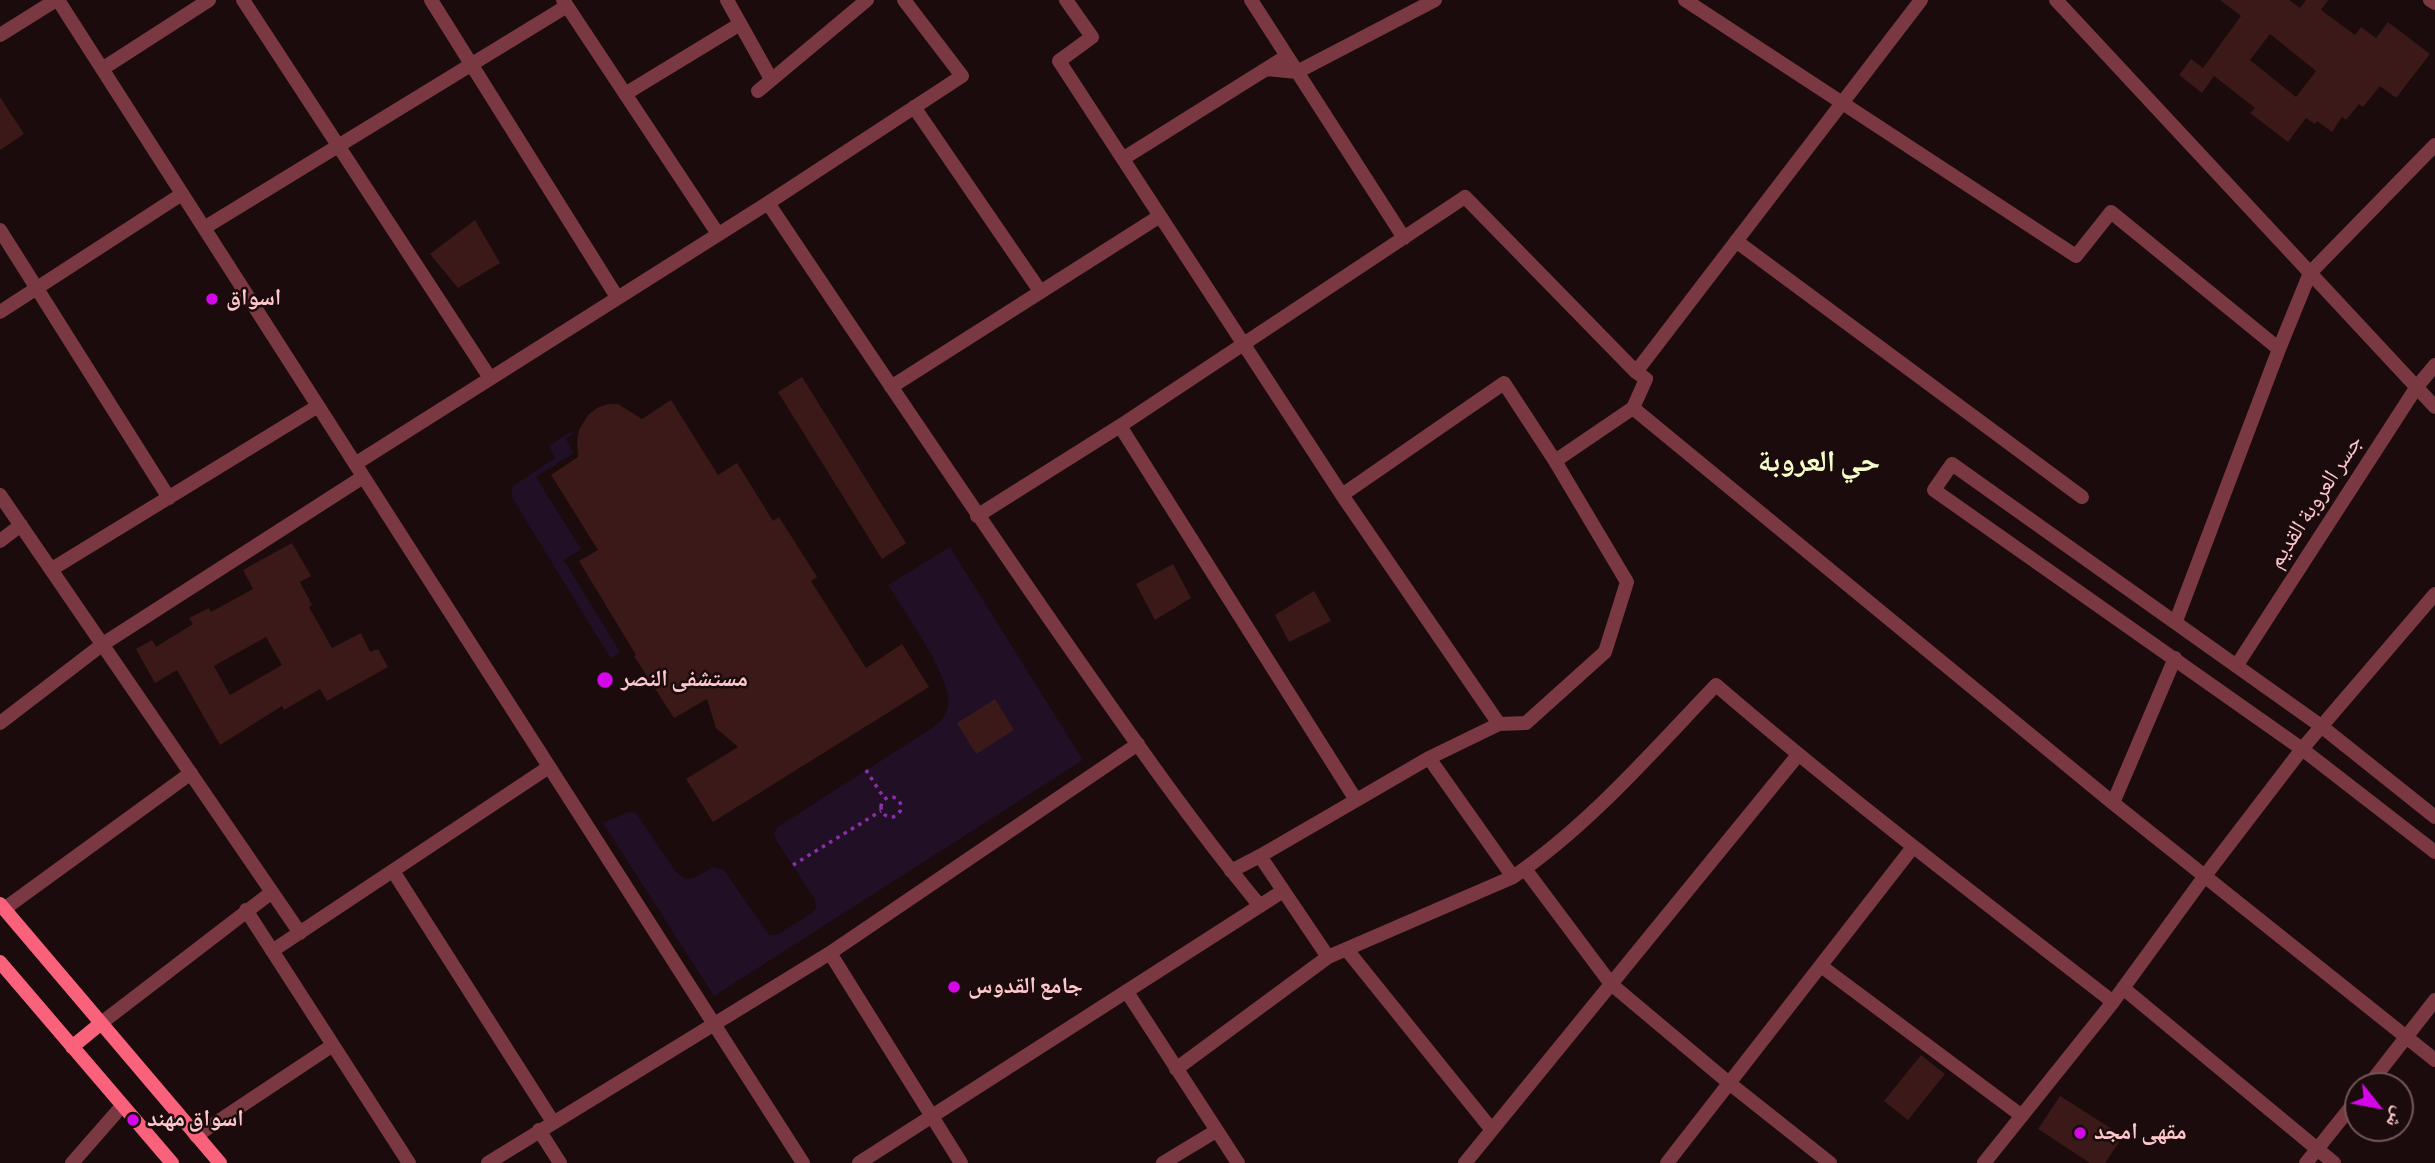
<!DOCTYPE html>
<html>
<head>
<meta charset="utf-8">
<style>
  body { margin:0 }
  #map { position:relative; width:2435px; height:1163px; overflow:hidden; background:#1b0b0c; font-family:"Sofia Sans Condensed","Noto Naskh Arabic",sans-serif }
  canvas { display:block }
  .north { position:absolute; left:2344px; top:1072px; width:70px; height:70px; box-sizing:border-box; background:#1b0b0c; border:2px solid #755658; border-radius:50%; rotate:121deg; font-size:19px; font-weight:700; line-height:28px; text-align:center; color:#fdc7cb }
  .north::after { content:''; display:block; margin:auto; width:24px; height:32px; background:#d507e9; clip-path:polygon(50% 0,100% 100%,50% 72%,0 100%) }
</style>
</head>
<body>
<div id="map">
<canvas width="2435" height="1163"></canvas>
<div class="north">ش</div>
</div>
<script>
const ctx = document.querySelector('canvas').getContext('2d');
ctx.lineJoin = 'round';
function paint(path, color) { ctx.fillStyle = color; ctx.fill(path, 'evenodd'); }
function trace(path, color, width, dash) { ctx.strokeStyle = color; ctx.lineWidth = width; ctx.lineCap = dash ? 'butt' : 'round'; ctx.setLineDash(dash || []); ctx.stroke(path); }
function drawText(font, color, halo, rows, align = 'center') {
  ctx.font = font + ' "Sofia Sans Condensed","Noto Naskh Arabic",sans-serif'; ctx.lineWidth = 5; ctx.setLineDash([]); ctx.textBaseline = 'middle'; ctx.strokeStyle = halo; ctx.fillStyle = color; for (const [text, x, y, turn = 0] of rows) {
    ctx.save(); ctx.translate(x, y); ctx.rotate((+turn || 0) * Math.PI / 180); ctx.textAlign = isNaN(turn) ? turn : align; if (halo) ctx.strokeText(text, 0, 0); ctx.fillText(text, 0, 0); ctx.restore();
  }
}
paint(new Path2D(`
  M571 431 573 434 566 439 574 453 536 477 581 549 564 560 620 652 611 659 511 496 513 486 555 458 549 446Z
  M950 547 1083 760 714 996 603 823 628 812 636 813 676 872 685 879 694 878 713 867 724 870 769 935 779 934 813 912 816 908 815 900 776 840 774 832 779 826 929 730C938 724 947 717 948 705 953 679 903 610 888 585Z`), '#200f25');
paint(new Path2D(`
  M2220 0H2289L2300 8 2306 0H2328L2321 10 2355 35 2361 27 2376 38 2388 22 2430 54 2396 98 2380 86 2363 107 2359 104 2346 120 2342 117 2332 132 2317 121 2315 124 2306 118 2288 142 2250 113 2255 108 2214 76 2202 93 2179 75 2191 59 2203 68 2241 16ZM2270 34 2316 71 2296 97 2250 60Z
  M0 97 24 134 0 150Z
  M475 220 500 263 458 288 430 254Z
  M802 377 906 543 882 559 778 392Z
  M671 400 718 475 737 463 773 521 779 517 817 577 811 581 866 668 902 644 929 687 713 822 686 779 738 747 716 728 707 699 674 718 634 656 636 655 579 561 598 550 551 475 578 457 577 441 579 430 588 415 597 408 608 404H618L642 419Z
  M292 543 311 576 300 582 312 605 309 607 332 648 361 633 370 652 378 649 388 667 327 701 320 689 284 710 282 706 220 745 177 670 155 683 136 649 152 640 156 647 193 624 189 618 209 608 211 612 253 589 243 570ZM266 637 282 665 230 695 214 666Z
  M1173 564 1191 598 1155 620 1136 584Z
  M1314 591 1331 621 1289 642 1275 615Z
  M995 699 1014 730 976 754 957 723Z
  M1921 1055 1945 1074 1908 1120 1884 1101Z
  M2060 1096 2123 1136 2105 1163H2090L2038 1129Z`), '#3b1918');
trace(new Path2D(`
  M866 770 884 798
  M881 807a10 10 0 1 1 20 0a10 10 0 1 1-20 0Z
  M793 865 881 811`), '#8a30a9', 3.5, [3.5, 5]);
trace(new Path2D(`
  M58 0 803 1163
  M243 0 490 378
  M431 0 617 297
  M563 0 718 234
  M727 0 771 79
  M1066 0 1092 37 1059 61 1342 495 1499 724
  M1251 0 1404 238
  M1685 0 2076 256 2111 212 2279 349
  M2056 0 2435 407
  M2430 0 2435 3
  M0 35 56 0
  M102 69 209 0
  M1266 69 1297 72 1435 0
  M758 91 867 0
  M625 94 740 24
  M914 107 1040 291
  M1124 158 1287 56
  M768 203C869 354 970 505 1074 654 1134 740 1194 826 1260 906
  M204 228 567 6
  M0 230 169 498
  M1736 241 2082 497
  M0 312 182 194
  M1636 372 1921 0
  M891 387 1160 216
  M1633 408 2113 803 2435 1060
  M1120 426 1356 800
  M355 464 768 203 962 76 904 0
  M0 495 300 933
  M977 516 1120 426 1465 197 1636 372 1646 379 1633 408 1555 461
  M0 541 21 525
  M52 569 318 406
  M2176 621 2279 349 2310 273 2435 145
  M2237 665 2416 388 2435 365
  M0 723 103 644 363 477
  M1429 758 1513 877
  M2113 803 2175 658
  M1260 856 1328 957
  M1525 869 1611 984 1729 1083 1830 1163
  M393 871 553 1122
  M1231 871 1260 856 1429 758 1499 724 1526 723 1605 652 1627 582 1555 461 1504 383 1342 495
  M4 909 191 773
  M246 910 409 1163
  M1347 950 1492 1130
  M272 951 549 767
  M830 953 961 1163
  M1821 966 2022 1116
  M2123 988 2334 1163
  M1127 992 1238 1163
  M100 1024 272 892
  M1176 1069 1328 957 1513 877C1590 824 1652 752 1716 685 1844 795 1979 898 2113 1002
  M2368 1086 2435 1000
  M539 1130 560 1163
  M196 1136 333 1045
  M72 1163 122 1106
  M488 1163 830 953 1138 744
  M859 1163 1283 891
  M1163 1163 1216 1131
  M1465 1163 1798 755
  M1667 1163 1913 847
  M1984 1163 2113 1002 2204 877 2302 749 2435 594
  M2306 1163 2358 1098`), '#793842', 14);
trace(new Path2D(`
  M2435 817 2321 726 1952 464 1934 490 2302 749 2435 852`), '#793842', 14);
trace(new Path2D(`
  M0 904 220 1163
  M0 962 172 1163
  M72 1047 100 1024`), '#fa617b', 14);
for (const [x, y, r, color] of [
  [212,299,7,"#d507e9"],
  [605,680,9,"#d507e9"],
  [954,987,7,"#d507e9"],
  [133,1120,7,"#d507e9"],
  [2080,1133,7,"#d507e9"]
]) { const dot = new Path2D(); dot.arc(x, y, r, 0, 2 * Math.PI); ctx.fillStyle = color; ctx.fill(dot); trace(dot, '#1b0b0c', 2.5); }
drawText('bold 23px', '#fdc7cb', '#1b0b0c', [
  ["اسواق",226,299],
  ["مستشفى النصر",621,680],
  ["جامع القدوس",968,987],
  ["اسواق مهند",147,1120],
  ["مقهى امجد",2094,1133]
], 'left');
drawText('23px', '#fdc7cb', '#1b0b0c', [
  ["جسر العروبة القديم",2316,502,-57]
]);
drawText('bold 30px', '#f4fdc9', '#1b0b0c', [
  ["حي العروبة",1819,463]
]);
</script>
</body>
</html>
